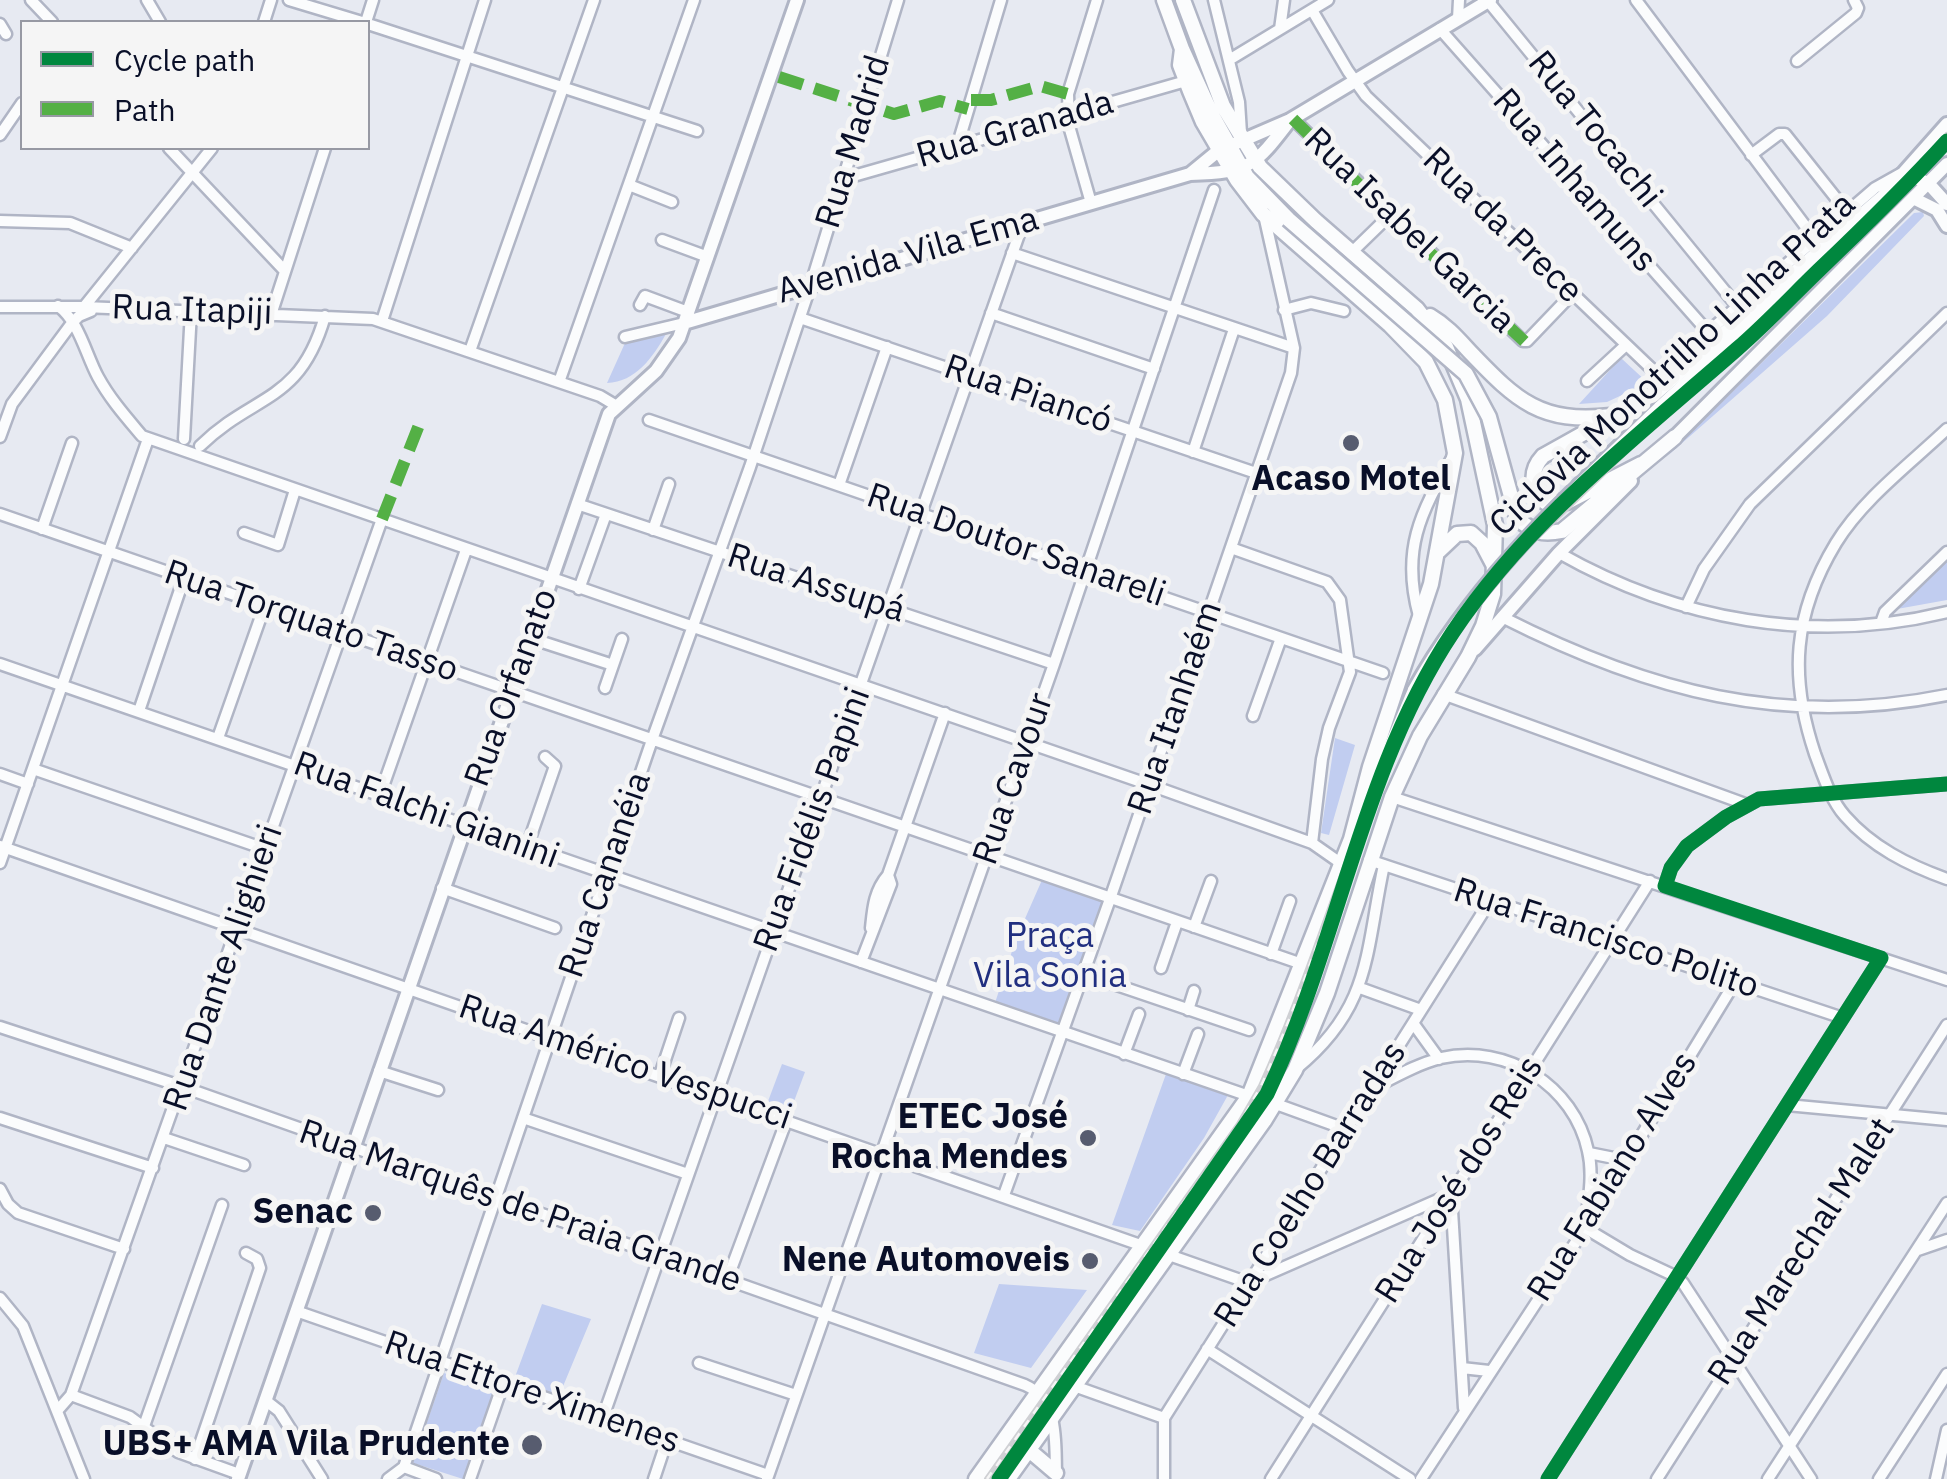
<!DOCTYPE html>
<html>
<head>
<meta charset="utf-8">
<style>
  body { margin:0 }
  #map { position:relative; width:1947px; height:1479px; overflow:hidden; background:#e7eaf2; font-family:"IBM Plex Sans",sans-serif }
  canvas { display:block }
  .legend { position:absolute; left:20px; top:20px; width:350px; height:130px; box-sizing:border-box; background:#f5f5f5; border:2px solid #9799a3; margin:0; padding:12px 18px; list-style:none; font-size:30px; color:#090f28 }
  .legend li { display:flex; align-items:center; gap:20px; height:50px }
  .legend b { width:50px; border:2px solid #9799a3 }
</style>
</head>
<body>
<div id="map">
<canvas width="1947" height="1479"></canvas>
<ul class="legend">
<li><b style="height:12px;background:#00873e"></b>Cycle path</li>
<li><b style="height:12px;background:#54b045"></b>Path</li>
</ul>
</div>
<script>
const ctx = document.querySelector('canvas').getContext('2d');
ctx.lineJoin = 'round';
function paint(path, color) { ctx.fillStyle = color; ctx.fill(path, 'evenodd'); }
function trace(path, color, width, dash) { ctx.strokeStyle = color; ctx.lineWidth = width; ctx.lineCap = dash ? 'butt' : 'round'; ctx.setLineDash(dash || []); ctx.stroke(path); }
function drawText(font, color, halo, rows, align = 'center') {
  ctx.font = font + ' "IBM Plex Sans",sans-serif'; ctx.lineWidth = 10; ctx.setLineDash([]); ctx.textBaseline = 'middle'; ctx.strokeStyle = halo; ctx.fillStyle = color; for (const [text, x, y, turn = 0] of rows) {
    ctx.save(); ctx.translate(x, y); ctx.rotate((+turn || 0) * Math.PI / 180); ctx.textAlign = isNaN(turn) ? turn : align; if (halo) ctx.strokeText(text, 0, 0); ctx.fillText(text, 0, 0); ctx.restore();
  }
}
paint(new Path2D(`
  M1923 212 1924 216 1827 316 1665 458 1914 213Z
  M666 334C653 357 636 382 607 383L625 343Z
  M1621 358 1648 383 1607 402 1579 404Z
  M1947 560V600L1897 609Z
  M1335 738 1355 745 1329 835 1321 833Z
  M1042 880 1109 903 1063 1033 993 1009 1016 939Z
  M782 1064 805 1072 790 1112 767 1104Z
  M1166 1074 1228 1095 1204 1138 1140 1231 1112 1225Z
  M999 1284 1087 1290 1031 1368 974 1353Z
  M542 1304 591 1319 559 1396 515 1377Z
  M444 1373 495 1391 463 1479 413 1463Z`), '#c1cdf0');
const minor = new Path2D(`
  M31 0 52 22
  M147 0 160 22
  M289 0 362 22
  M1214 0 1239 102 1241 133
  M1636 0 1815 239
  M1488 1 1737 306
  M1312 10 1348 71 1366 96 1656 373 1664 370 1875 188 1900 174
  M1458 19 1459 0
  M264 22 271 0
  M366 22 373 0
  M0 24 6 34
  M368 24 697 131
  M1280 29 1284 0
  M1440 29 1708 332
  M1229 60 1328 0
  M1797 61 1856 13 1858 8 1854 0
  M1293 119 1523 341H1527L1573 293
  M0 135 22 103
  M957 147 1001 0
  M169 148 285 271
  M1751 155 1779 134H1785L1847 212
  M843 179 1186 81
  M629 185 672 202
  M1091 203 1069 126 1068 94 1097 0
  M0 221 70 223 132 248
  M662 240 708 257
  M1352 252 1390 215
  M1012 253 1294 348
  M640 305 645 296 688 312
  M58 306C79 321 86 355 98 377 110 399 126 417 142 436L1150 785 1312 843 1342 864
  M0 307H84L373 319 600 396 615 405
  M84 307 212 148
  M1284 310 1311 303 1344 311
  M991 313 1154 369
  M271 315 325 148
  M800 318 1256 473
  M382 321 485 0
  M625 337 684 323
  M470 351 594 0
  M1587 381 1626 345
  M559 382 694 0
  M649 420 1383 673
  M1947 429C1910 464 1863 499 1836 543 1793 614 1789 677 1815 754 1823 775 1830 799 1845 816 1872 847 1908 865 1947 879
  M0 437 12 404 72 323 79 316 91 311
  M184 439 191 311
  M200 446C254 393 300 404 325 316
  M1193 452 1234 329
  M839 485 887 347
  M577 504 1054 664
  M0 514 1302 964
  M42 529 72 443
  M653 530 669 484
  M244 533 278 545 295 490
  M1231 548 1327 582 1340 600 1350 672 1329 728 1322 759 1312 843
  M1559 553C1677 620 1813 645 1947 612
  M579 589 606 514
  M1686 607 1704 569 1750 504 1947 313
  M1419 616C1401 551 1420 513 1452 458
  M1502 617C1648 691 1783 728 1947 695
  M1881 623 1885 612 1947 552
  M530 638 613 665
  M0 664 1249 1096
  M605 688 622 639
  M1443 694 1748 805
  M139 711 184 578
  M1253 716 1281 638
  M218 738 265 605
  M33 769 265 849
  M0 774 28 784
  M380 795 466 550
  M1392 797 1947 980
  M0 846 1249 1283
  M527 847 555 766 545 757
  M1369 860 1843 1018
  M0 863 148 439
  M1665 886 1671 868 1687 846 1726 817 1759 799 1947 784
  M442 888 555 928
  M1194 927 1211 881
  M871 928C873 909 874 891 888 875L945 713
  M1271 954 1290 901
  M861 962 891 884 888 875
  M1161 968 1177 922
  M1084 974 1249 1030
  M1360 988 1421 1010
  M1188 1010 1194 991
  M1413 1023 1439 1059
  M0 1027 183 1087 1025 1385C1059 1400 1055 1440 1056 1473
  M1124 1054 1139 1014
  M1296 1069C1372 1007 1365 953 1384 865
  M379 1071 438 1090
  M1183 1074 1198 1034
  M660 1075 679 1018
  M1371 1089C1393 1078 1417 1064 1441 1058 1507 1043 1574 1086 1588 1151 1594 1176 1588 1203 1585 1228L1630 1255 1677 1277 1683 1283 1811 1479
  M1276 1104 1345 1129
  M1787 1105 1947 1120
  M0 1118 153 1168
  M523 1118 688 1174
  M164 1138 244 1165
  M1589 1153 1624 1160
  M0 1189 8 1204 18 1213 124 1249
  M1004 1195 1110 899 1291 373 1294 348 1264 215
  M1918 1250 1947 1240
  M727 1280 787 1119
  M1250 1282 1451 1194 1464 1408
  M0 1298 23 1326 84 1479
  M296 1311 768 1475
  M1207 1349 1410 1479
  M699 1363 796 1395
  M1462 1368 1489 1371
  M1074 1386 1164 1418
  M71 1395 130 1417 178 1452 239 1474
  M265 1400 279 1411 322 1479
  M57 1411 71 1395 382 519
  M603 1417 1023 223
  M144 1426 222 1205
  M195 1459 260 1268 257 1259 246 1253
  M404 1467 652 740 750 467 811 284 898 0
  M404 1467 436 1479
  M388 1479 404 1467
  M470 1479 503 1384
  M654 1479 667 1440
  M767 1479 1054 664 1214 190
  M1164 1479V1418L1490 901
  M1271 1479 1650 881
  M1421 1479 1585 1228 1735 982
  M1548 1479 1881 958
  M1657 1479 1947 1025
  M1768 1479 1947 1203
  M1879 1479 1947 1374
  M1936 1479 1947 1430`);
const major = new Path2D(`
  M1906 173 1929 184 1947 204
  M1190 174 1218 151 1290 120 1490 0
  M1915 199 1937 210 1947 226
  M1876 204 1947 124
  M684 323 1190 174C1250 172 1254 167 1290 120
  M1659 408 1800 277
  M1670 442 1947 164
  M1475 649 1559 553 1631 481
  M1366 803 1414 690
  M238 1479 609 414 656 371 679 338 797 0`);
const highway = new Path2D(`
  M1182 49 1212 115 1247 177 1288 219
  M1430 316C1447 326 1458 339 1471 353 1517 401 1541 424 1611 416
  M1641 464 1567 502H1545C1531 489 1529 471 1543 456L1654 394 1881 199
  M1517 518C1532 532 1542 535 1562 531L1675 437
  M1439 551 1457 534 1471 533 1482 543 1493 564
  M1009 1433 1056 1473
  M976 1479 1249 1096 1351 839 1370 767 1431 584 1455 453 1445 400 1426 362 1390 325 1263 214 1237 180 1203 122 1190 91 1180 65 1182 49 1164 0
  M1008 1479 1264 1121 1295 1070 1327 993 1392 797 1420 736 1468 657 1483 626 1493 594 1495 525 1468 399 1446 347 1417 309 1316 221 1260 167 1223 106 1183 0`);
trace(minor, '#b0b5c5', 15);
trace(major, '#b0b5c5', 18);
trace(highway, '#b0b5c5', 19);
trace(minor, '#fbfcfd', 10);
trace(major, '#fbfcfd', 12);
trace(highway, '#fbfcfd', 14);
const rail = new Path2D(`
  M987 1479 1239 1124 1261 1086C1316 965 1349 835 1408 716 1439 653 1480 599 1526 547L1882 207 1947 135`);
trace(rail, '#cfd0d4', 6);
trace(rail, '#f5f5f5', 2.5, [8]);
const majorBridge = new Path2D(`
  M1414 690C1475 579 1568 496 1659 408`);
const highwayBridge = new Path2D(`
  M1288 219 1466 374 1489 417 1517 518`);
trace(majorBridge, '#b0b5c5', 18, []);
trace(highwayBridge, '#b0b5c5', 19, []);
trace(majorBridge, '#fbfcfd', 12);
trace(highwayBridge, '#fbfcfd', 14);
trace(new Path2D(`
  M779 77 894 114 940 101 968 109
  M971 100H991L1040 86 1068 94
  M1293 119 1390 215 1525 342
  M382 519 419 425`), '#54b045', 12, [25, 12]);
trace(new Path2D(`
  M999 1479 1267 1094C1339 944 1360 771 1453 632 1528 520 1638 436 1737 349 1766 324 1792 296 1819 270 1863 228 1906 186 1947 141
  M1548 1479 1881 958 1665 886 1671 868 1687 846 1726 817 1759 799 1947 784`), '#00873e', 15);
for (const [x, y, r, color] of [
  [1351,443,10,"#575c6f"],
  [1088,1138,10,"#575c6f"],
  [373,1213,10,"#575c6f"],
  [1090,1261,10,"#575c6f"],
  [532,1445,12,"#575c6f"]
]) { const dot = new Path2D(); dot.arc(x, y, r, 0, 2 * Math.PI); ctx.fillStyle = color; ctx.fill(dot); trace(dot, '#f5f5f5', 4); }
drawText('35px', '#090f28', '#f5f5f5', [
  ["Rua Granada",1015,130,-16],
  ["Rua Tocachi",1594,130,51],
  ["Rua Madrid",854,142,-73],
  ["Rua Inhamuns",1574,181,49],
  ["Rua da Prece",1502,226,44],
  ["Rua Isabel Garcia",1409,231,44],
  ["Avenida Vila Ema",908,256,-16],
  ["Rua Itapiji",192,311,2],
  ["Ciclovia Monotrilho Linha Prata",1673,365,-43],
  ["Rua Piancó",1028,395,19],
  ["Rua Doutor Sanareli",1016,546,19],
  ["Rua Assupá",816,584,18],
  ["Rua Torquato Tasso",311,622,19],
  ["Rua Orfanato",512,688,-70],
  ["Rua Itanhaém",1176,708,-71],
  ["Rua Cavour",1014,779,-71],
  ["Rua Falchi Gianini",426,811,20],
  ["Rua Fidélis Papini",813,820,-70],
  ["Rua Cananéia",606,875,-71],
  ["Rua Francisco Polito",1606,939,18],
  ["Rua Dante Alighieri",224,968,-71],
  ["Rua Américo Vespucci",625,1063,19],
  ["Rua Fabiano Alves",1613,1177,-58],
  ["Rua José dos Reis",1460,1180,-58],
  ["Rua Coelho Barradas",1311,1185,-58],
  ["Rua Marquês de Praia Grande",520,1207,19],
  ["Rua Marechal Malet",1802,1252,-57],
  ["Rua Ettore Ximenes",532,1393,19]
]);
drawText('bold 35px', '#090f28', '#f5f5f5', [
  ["Acaso Motel",1351,480,"center"],
  ["ETEC José",1068,1118],
  ["Rocha Mendes",1068,1158],
  ["Senac",353,1213],
  ["Nene Automoveis",1070,1261],
  ["UBS+ AMA Vila Prudente",510,1445]
], 'right');
drawText('35px', '#212f80', '#f5f5f5', [
  ["Praça",1050,937],
  ["Vila Sonia",1050,977]
]);
</script>
</body>
</html>
